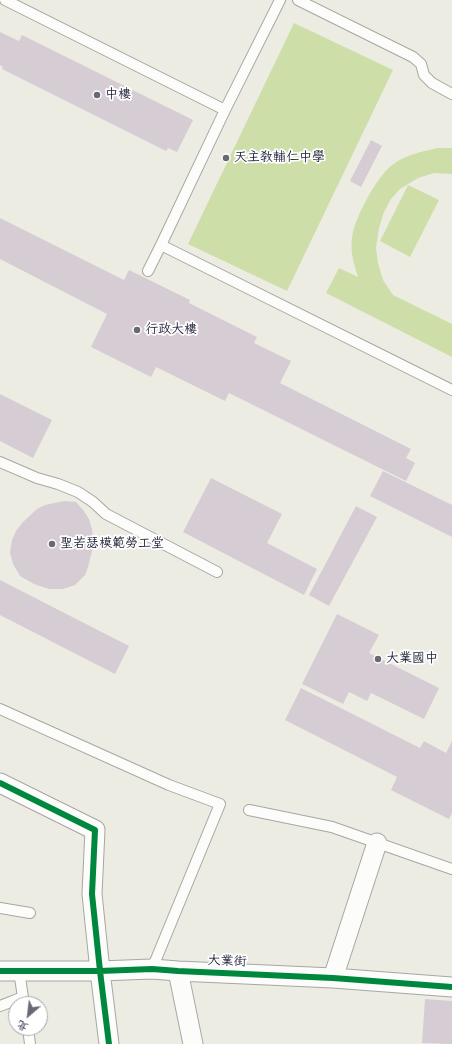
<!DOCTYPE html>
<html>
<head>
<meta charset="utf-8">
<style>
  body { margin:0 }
  #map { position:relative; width:452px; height:1044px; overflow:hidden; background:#edece2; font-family:"Architects Daughter","LXGW WenKai TC",sans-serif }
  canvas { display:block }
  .north { position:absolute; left:8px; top:996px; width:40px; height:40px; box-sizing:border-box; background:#fff; border:1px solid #a7a7b1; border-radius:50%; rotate:208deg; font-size:11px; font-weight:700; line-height:16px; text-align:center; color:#22223b }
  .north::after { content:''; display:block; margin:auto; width:14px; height:18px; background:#696975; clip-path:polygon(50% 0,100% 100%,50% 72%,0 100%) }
</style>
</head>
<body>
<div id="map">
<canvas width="452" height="1044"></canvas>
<div class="north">北</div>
</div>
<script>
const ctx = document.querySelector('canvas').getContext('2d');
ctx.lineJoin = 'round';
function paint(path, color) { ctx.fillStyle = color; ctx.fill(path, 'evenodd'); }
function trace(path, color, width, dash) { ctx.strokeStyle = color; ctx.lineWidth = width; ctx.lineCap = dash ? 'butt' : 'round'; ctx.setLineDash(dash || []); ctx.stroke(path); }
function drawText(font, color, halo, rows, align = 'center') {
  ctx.font = font + ' "Architects Daughter","LXGW WenKai TC",sans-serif'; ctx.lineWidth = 3.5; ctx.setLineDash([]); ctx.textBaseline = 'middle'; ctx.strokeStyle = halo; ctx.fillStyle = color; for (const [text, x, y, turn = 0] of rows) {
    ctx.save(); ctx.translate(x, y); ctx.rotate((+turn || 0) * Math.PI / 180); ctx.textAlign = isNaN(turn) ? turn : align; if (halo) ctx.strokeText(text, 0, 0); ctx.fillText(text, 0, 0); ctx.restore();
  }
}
paint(new Path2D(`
  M294 23 393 70 287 291 188 244Z
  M437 148H452V174L434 173 418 178 400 189 391 199 384 212 379 228 376 248 378 263 383 280 393 295 452 324V357L326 293 339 268 358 277C354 264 350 252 352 238 354 219 376 178 391 166 404 155 421 152 437 148Z
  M408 185 439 200 410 257 380 241Z`), '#cddea9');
paint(new Path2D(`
  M0 32 19 41 22 35 193 120 177 152 168 148 166 151 2 69 3 67 0 65Z
  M371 140 382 146 361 187 350 181Z
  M0 218 124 280 129 270 190 300 189 303 257 337 254 343 291 361 280 383 411 449 406 458 415 463 406 481 229 393 225 401 156 367 151 377 91 347 107 314 0 259Z
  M0 394 52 420 33 458 0 441Z
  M383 471 452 505V537L370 496Z
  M211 478 282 514 267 543 317 569 304 595 183 532Z
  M64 501 76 502 83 510 89 519 92 529 93 539V547L88 567 85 575 75 585 63 589H49L34 584 20 576 13 564 10 553 12 540 16 531 22 523 37 509 45 505Z
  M356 506 377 517 329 606 309 595Z
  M0 580 129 646 115 674 0 615Z
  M337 614 379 635 369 653 439 688 424 719 371 693 367 701 349 692 343 704 302 684Z
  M301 688 420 748 424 741 446 753 452 741V813L449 819 391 790 397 777 285 720Z
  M425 999 452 1001V1044L422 1043Z`), '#d6ccd4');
const service = new Path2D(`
  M5 0 225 110
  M298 0 413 57 421 64 424 75 432 83 452 94
  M161 245 452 390
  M148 271 161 245 225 110 280 0
  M0 462 37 478 58 484 78 492 93 502 106 514 217 572
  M0 709 169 785 220 804 152 969
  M249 810 332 827 452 869
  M0 908 30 913
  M19 971 24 1004
  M0 1006 23 997
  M28 1028 30 1044`);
const minor = new Path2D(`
  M0 783 95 830 92 894 100 971 109 1044
  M0 971H100L152 969 178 971 333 978 452 987
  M178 971 193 1044
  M333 978 377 843`);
trace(service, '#a7a6a4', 12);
trace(minor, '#a7a6a4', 21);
trace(service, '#fcfcfb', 10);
trace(minor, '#fcfcfb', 19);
trace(new Path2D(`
  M0 783 95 830 92 894 100 971 109 1044
  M0 971H100L152 969 178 971 333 978 452 987`), '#00873e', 6);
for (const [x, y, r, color] of [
  [97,95,4,"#696975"],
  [226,158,4,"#696975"],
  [137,330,4,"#696975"],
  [52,544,4,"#696975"],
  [378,659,4,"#696975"]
]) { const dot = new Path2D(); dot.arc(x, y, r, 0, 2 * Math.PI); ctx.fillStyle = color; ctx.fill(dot); trace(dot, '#fff', 1.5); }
drawText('13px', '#22223b', '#fff', [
  ["中樓",105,95],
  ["天主教輔仁中學",234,158],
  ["行政大樓",145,330],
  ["聖若瑟模範勞工堂",60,544],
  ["大業國中",386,659]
], 'left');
drawText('13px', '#22223b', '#fff', [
  ["大業街",227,962,2]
]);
</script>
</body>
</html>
